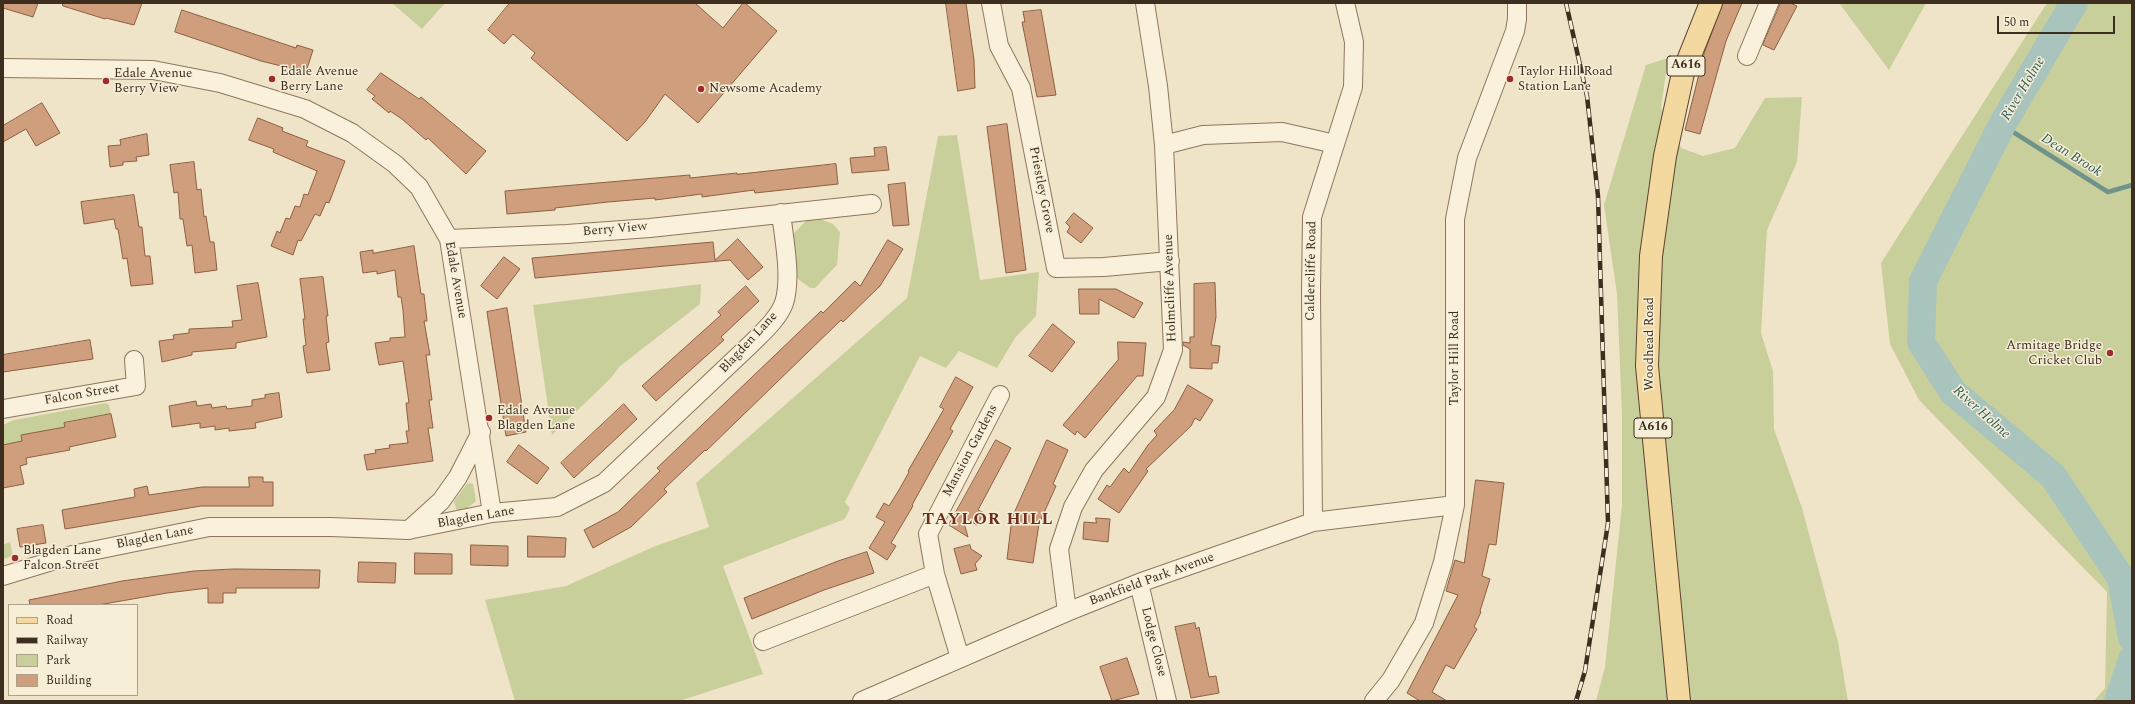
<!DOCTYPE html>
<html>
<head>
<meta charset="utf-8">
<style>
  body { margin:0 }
  #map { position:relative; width:2135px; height:704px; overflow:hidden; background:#f0e4c8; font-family:Spectral,serif }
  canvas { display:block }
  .frame { position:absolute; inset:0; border:4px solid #3d2e20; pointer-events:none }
  .legend { position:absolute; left:8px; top:604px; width:130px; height:92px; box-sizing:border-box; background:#f7eed8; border:1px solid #ada18e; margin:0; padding:5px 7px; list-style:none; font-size:12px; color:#3d2e20 }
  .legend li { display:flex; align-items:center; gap:8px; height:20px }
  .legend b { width:20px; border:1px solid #ada18e }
  .scale { position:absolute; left:1997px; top:16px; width:118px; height:18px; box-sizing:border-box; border:2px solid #3d2e20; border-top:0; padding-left:5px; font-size:12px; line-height:14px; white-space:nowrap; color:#3d2e20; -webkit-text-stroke:3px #f7eed8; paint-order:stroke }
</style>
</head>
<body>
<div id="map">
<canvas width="2135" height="704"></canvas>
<div class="frame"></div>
<ul class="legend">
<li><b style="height:5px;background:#f3d9a0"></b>Road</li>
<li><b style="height:5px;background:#3d2e20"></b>Railway</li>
<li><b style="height:11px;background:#c9cf9b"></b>Park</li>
<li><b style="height:11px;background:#cf9f7d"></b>Building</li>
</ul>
<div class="scale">50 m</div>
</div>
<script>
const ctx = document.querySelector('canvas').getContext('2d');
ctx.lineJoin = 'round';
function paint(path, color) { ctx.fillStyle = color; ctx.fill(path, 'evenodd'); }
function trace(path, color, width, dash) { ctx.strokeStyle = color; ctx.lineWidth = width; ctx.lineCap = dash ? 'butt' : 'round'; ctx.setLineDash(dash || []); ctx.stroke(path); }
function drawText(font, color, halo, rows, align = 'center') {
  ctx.font = font + ' Spectral,serif'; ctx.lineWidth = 3; ctx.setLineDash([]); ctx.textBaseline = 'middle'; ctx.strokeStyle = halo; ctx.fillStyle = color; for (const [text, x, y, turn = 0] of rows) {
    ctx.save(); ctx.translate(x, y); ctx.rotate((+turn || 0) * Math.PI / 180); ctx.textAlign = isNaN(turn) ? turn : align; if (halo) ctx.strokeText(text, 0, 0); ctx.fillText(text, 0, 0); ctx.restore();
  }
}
paint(new Path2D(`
  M392 3H445L422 29Z
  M1839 3H1926L1889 70Z
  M2047 3H2132V701H2094L2105 688 2107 592 1919 400 1890 344 1881 263Z
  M1668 58 1661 108 1681 148 1703 156 1735 148 1765 98 1802 97 1797 162 1767 230 1761 333 1773 371 1774 429 1802 508 1838 642 1848 701H1596L1605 667 1622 505V416L1617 294 1604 205 1646 65Z
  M957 135 980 280 1039 272 1036 316 1015 338 997 368 959 351 946 368 920 356 845 502 850 508 845 519 723 566 763 674 679 701H515L485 600 566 586 653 547 709 527 696 483 907 298 938 136Z
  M820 219 833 224 840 232 837 265 815 288H810L795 277 796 262 793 234 807 220Z
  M701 284 700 304 619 367 612 377 552 435 533 305Z
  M106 403 109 405 111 414 92 418 82 429 78 420 64 423 65 427 50 430 39 442 37 432 21 435 22 441 3 445V425L14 420Z
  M470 483 473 484 476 501 466 509 460 511 456 509 454 501 467 484Z
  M10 542 13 556 3 559V545Z`), '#c9cf9b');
trace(new Path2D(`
  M2002 125 2108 192 2132 185`), '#6f938a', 4.5);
trace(new Path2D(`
  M2074 3 2002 125 1923 281 1921 342 1953 392 2053 476 2121 578 2132 638
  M2118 701 2132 660`), '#a9c4bc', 28);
const building = new Path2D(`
  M3 3H38L33 17 3 8Z
  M63 3H142L134 25 106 18 105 19 63 6Z
  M510 3H695L723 28 743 3H745L777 31 698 123 665 94 645 122 627 141 531 58 535 53 513 34 504 44 488 30Z
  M946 3H966L974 60 975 88 958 91Z
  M1723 3H1742L1726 41 1700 134 1685 130 1704 54Z
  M1781 3H1790L1797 6 1774 50 1763 45Z
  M182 10 296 48 297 45 313 50 306 72 261 61 175 32Z
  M1041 10 1056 95 1037 97 1022 22H1025L1023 12Z
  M381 73 419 99 421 97 486 151 466 174 428 138 426 140 402 119 390 111 389 113 372 99 375 96 367 90Z
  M42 103 60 133 36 146 26 129 3 142V126Z
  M258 118 283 128 282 131 308 141 306 146 345 161 329 203 326 202 320 216 315 214 301 241 298 240 293 255 271 246 277 231 280 233 286 218 290 219 295 206 300 207 304 194 308 195 317 171 273 152 274 149 249 140Z
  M1007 124 1026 270 1006 273 987 127Z
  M147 134 149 155 136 157 137 161 123 162V165L110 167 108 146 121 145 120 140Z
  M886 147 889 170 852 173 850 158 875 156 874 148Z
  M194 162 197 190 201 189 204 217 206 216 210 242H214L217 270 195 273 192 245 187 246 183 219H180L178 192 174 193 170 165Z
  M836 164 838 184 755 193 754 190 702 197V194L655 200V198L608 202 555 208V210L507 214 505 191 690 175V178L737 173V174Z
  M905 183 909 225 893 226 888 185Z
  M134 195 139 227H142L145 256H150L153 284 131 286 127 258 123 259 118 229H116L114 219 84 224 81 202Z
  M1074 213 1093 228 1081 243 1067 232 1070 227 1066 223Z
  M738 239 763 267 748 280 730 260 535 278 532 258 713 242 715 260Z
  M888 240 903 249 880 286 843 322 841 320 706 451 705 450 664 489 667 492 631 527 593 548 584 530 618 512 660 471 657 468 821 311 823 313 855 281 860 286Z
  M414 246 421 294H424L427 321H424L430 355H426L432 400H429L433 428H428L433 461 367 470 364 455 376 453 375 450 390 448 389 445 408 443 406 431H409L406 403H409L403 361 379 365 375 343 390 341V338L405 337 403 310 401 297H398L395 270 377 274V271L363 273 360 252 373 250V253Z
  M504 257 520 269 497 299 481 286Z
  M323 277 328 316H326L329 342 326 343 330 370 307 373 303 346 306 345 303 319H305L300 279Z
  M258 283 267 337 236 343V348L192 352V355L162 362 159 341 174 339 173 335 189 333V329L233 327 232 321 242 320 237 286Z
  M1215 283 1216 317 1211 345 1220 346 1218 363H1212V369L1190 368V349L1183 345V342L1190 343V337H1194V284Z
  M746 286 759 301 721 337 724 340 656 401 642 386 721 315 718 312Z
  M1079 289H1116L1143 303 1134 318 1099 299V314H1080Z
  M507 308 526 432 506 436 487 312Z
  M1053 324 1075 342 1052 372 1029 356Z
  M90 340 93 359 3 372V355Z
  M1118 342 1146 343 1143 376H1137L1085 438 1077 431 1075 435 1063 425 1118 360Z
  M956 377 973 387 950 429 953 431 912 505 913 506 891 543 896 546 887 560 869 548 885 522 876 517 884 503 889 506 899 490 909 472 908 471 944 409 940 407Z
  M1188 385 1213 400 1200 421 1195 418 1191 426 1146 469 1148 471 1119 513 1098 499 1107 485 1110 487 1124 468 1129 473 1148 445 1157 435 1154 431 1174 410Z
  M279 393 282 417 255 423 256 428 229 431V428L215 430V426L200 428V423L172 427 169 406 196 401 197 406 211 404 212 408 226 406 227 409 252 406V400L265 398V395Z
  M624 404 637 419 574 478 561 463Z
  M111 414 116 437 69 447 70 450 26 458 27 464 20 466 24 484 3 488V445L22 441 21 435 65 427 64 423Z
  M996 440 1011 448 978 510 984 513 977 525 962 516 968 537 949 525Z
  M1047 440 1068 450 1053 484 1056 486 1039 524 1033 563 1007 559 1012 518Z
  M519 445 549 468 537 484 507 462Z
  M249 477H263V482H273V506H201L65 529 62 510 135 497 134 489 147 486 149 495 202 487H249Z
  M1476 480 1504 483 1496 545 1489 544 1482 576 1490 579 1480 611 1481 612 1474 627 1477 629 1454 669 1446 665 1432 692 1447 701H1420L1407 693 1458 595 1446 591 1455 560 1464 563Z
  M1096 518 1110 519 1108 542 1083 539 1084 522 1096 523Z
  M43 525 46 543 20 547 17 529Z
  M528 536 566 538 565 557H528Z
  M471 545 508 546V566L471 565Z
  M970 545 971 549 982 556 975 564 977 570 961 574 954 549Z
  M867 552 874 573 824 590 752 619 744 598 838 561Z
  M415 553 452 554V574H415Z
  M359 562 396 563 395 583 358 582Z
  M234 569 320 570 319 588H236V593H223V603H208V588L167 593 98 605H30L29 600 122 581 194 571Z
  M1195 623 1196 629 1199 627 1209 677 1216 676 1219 693 1191 698 1175 627Z
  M1127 658 1139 694 1112 701 1100 667Z`);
paint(building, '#cf9f7d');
trace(building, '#8d5f41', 1);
const minor = new Path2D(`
  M991 3 999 46 1021 88 1056 268 1104 267 1170 261
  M1747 56 1769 3
  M3 68 153 70 220 83 305 109 352 133 395 164 419 187 449 239 492 513
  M1164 145 1203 135 1282 132 1335 144
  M449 239 567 234 650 228 872 204
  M3 409 136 386 134 360
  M1313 522 1311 292 1312 217 1353 87 1354 42 1345 3
  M409 530 441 501 458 477 481 432
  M3 576 72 555 209 527H331L408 530 492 513 557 507 604 483 751 344C763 332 778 319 784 303 792 278 784 239 781 213
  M1139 583 1167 701
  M1067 612 1059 549 1073 507 1094 470 1156 397 1173 350 1164 145 1158 86 1145 3
  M763 641 935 574
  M960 658 935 574 928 534 1000 395
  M862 701 1067 612 1139 583 1313 522 1455 505
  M1374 701 1391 680 1424 623 1443 562 1455 505V219L1467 158 1515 31 1517 19V3`);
const major = new Path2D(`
  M1679 701 1647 366 1651 256 1665 156 1683 73 1711 3`);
trace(minor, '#8d765c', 20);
trace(major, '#5b4430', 24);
trace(minor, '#faf1dc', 18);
trace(major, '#f3d9a0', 22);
const rail = new Path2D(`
  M1566 3 1587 96 1598 196 1608 523 1585 671 1576 701`);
trace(rail, '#3d2e20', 4.5);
trace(rail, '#f7eed8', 3, [9]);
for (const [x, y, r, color] of [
  [272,79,4,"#9e2a2b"],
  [1510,79,4,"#9e2a2b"],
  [106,81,4,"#9e2a2b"],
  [701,89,4,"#9e2a2b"],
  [2110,353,4,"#9e2a2b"],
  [489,418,4,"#9e2a2b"],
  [15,558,4,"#9e2a2b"]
]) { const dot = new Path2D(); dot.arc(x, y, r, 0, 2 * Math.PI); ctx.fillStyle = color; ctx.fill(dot); trace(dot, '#f7eed8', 1.5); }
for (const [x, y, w] of [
  [1686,66,38],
  [1653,428,38]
]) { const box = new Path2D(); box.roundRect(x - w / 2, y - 10, w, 20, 3); ctx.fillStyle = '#f7eed8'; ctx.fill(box); trace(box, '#3d2e20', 1); }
drawText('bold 12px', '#3d2e20', null, [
  ["A616",1686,66],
  ["A616",1653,428]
]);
drawText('13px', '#3d2e20', '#f7eed8', [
  ["Edale Avenue",280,72],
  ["Berry Lane",280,87],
  ["Taylor Hill Road",1518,72],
  ["Station Lane",1518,87],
  ["Edale Avenue",114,74],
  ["Berry View",114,89],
  ["Newsome Academy",709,89],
  ["Armitage Bridge",2102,346,"right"],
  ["Cricket Club",2102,361,"right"],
  ["Edale Avenue",497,411],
  ["Blagden Lane",497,426],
  ["Blagden Lane",23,551],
  ["Falcon Street",23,566]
], 'left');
drawText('13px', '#3d2e20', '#f7eed8', [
  ["Priestley Grove",1041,190,79],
  ["Berry View",615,230,-5],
  ["Caldercliffe Road",1312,271,-89],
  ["Edale Avenue",455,280,80],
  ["Holmcliffe Avenue",1171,288,-92],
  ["Blagden Lane",749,343,-47],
  ["Woodhead Road",1650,344,-90],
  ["Taylor Hill Road",1455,358,-90],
  ["Falcon Street",82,395,-10],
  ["Mansion Gardens",971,451,-62],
  ["Blagden Lane",476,518,-10],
  ["Blagden Lane",155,538,-11],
  ["Bankfield Park Avenue",1152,580,-20],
  ["Lodge Close",1153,642,76]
]);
drawText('italic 14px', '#2f5d5a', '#f7eed8', [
  ["River Holme",2024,89,-59],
  ["Dean Brook",2071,156,32],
  ["River Holme",1981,413,42]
]);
ctx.letterSpacing = '1px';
drawText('bold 17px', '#6b2e1e', '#f7eed8', [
  ["TAYLOR HILL",988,521]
]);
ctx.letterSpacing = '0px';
</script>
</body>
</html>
